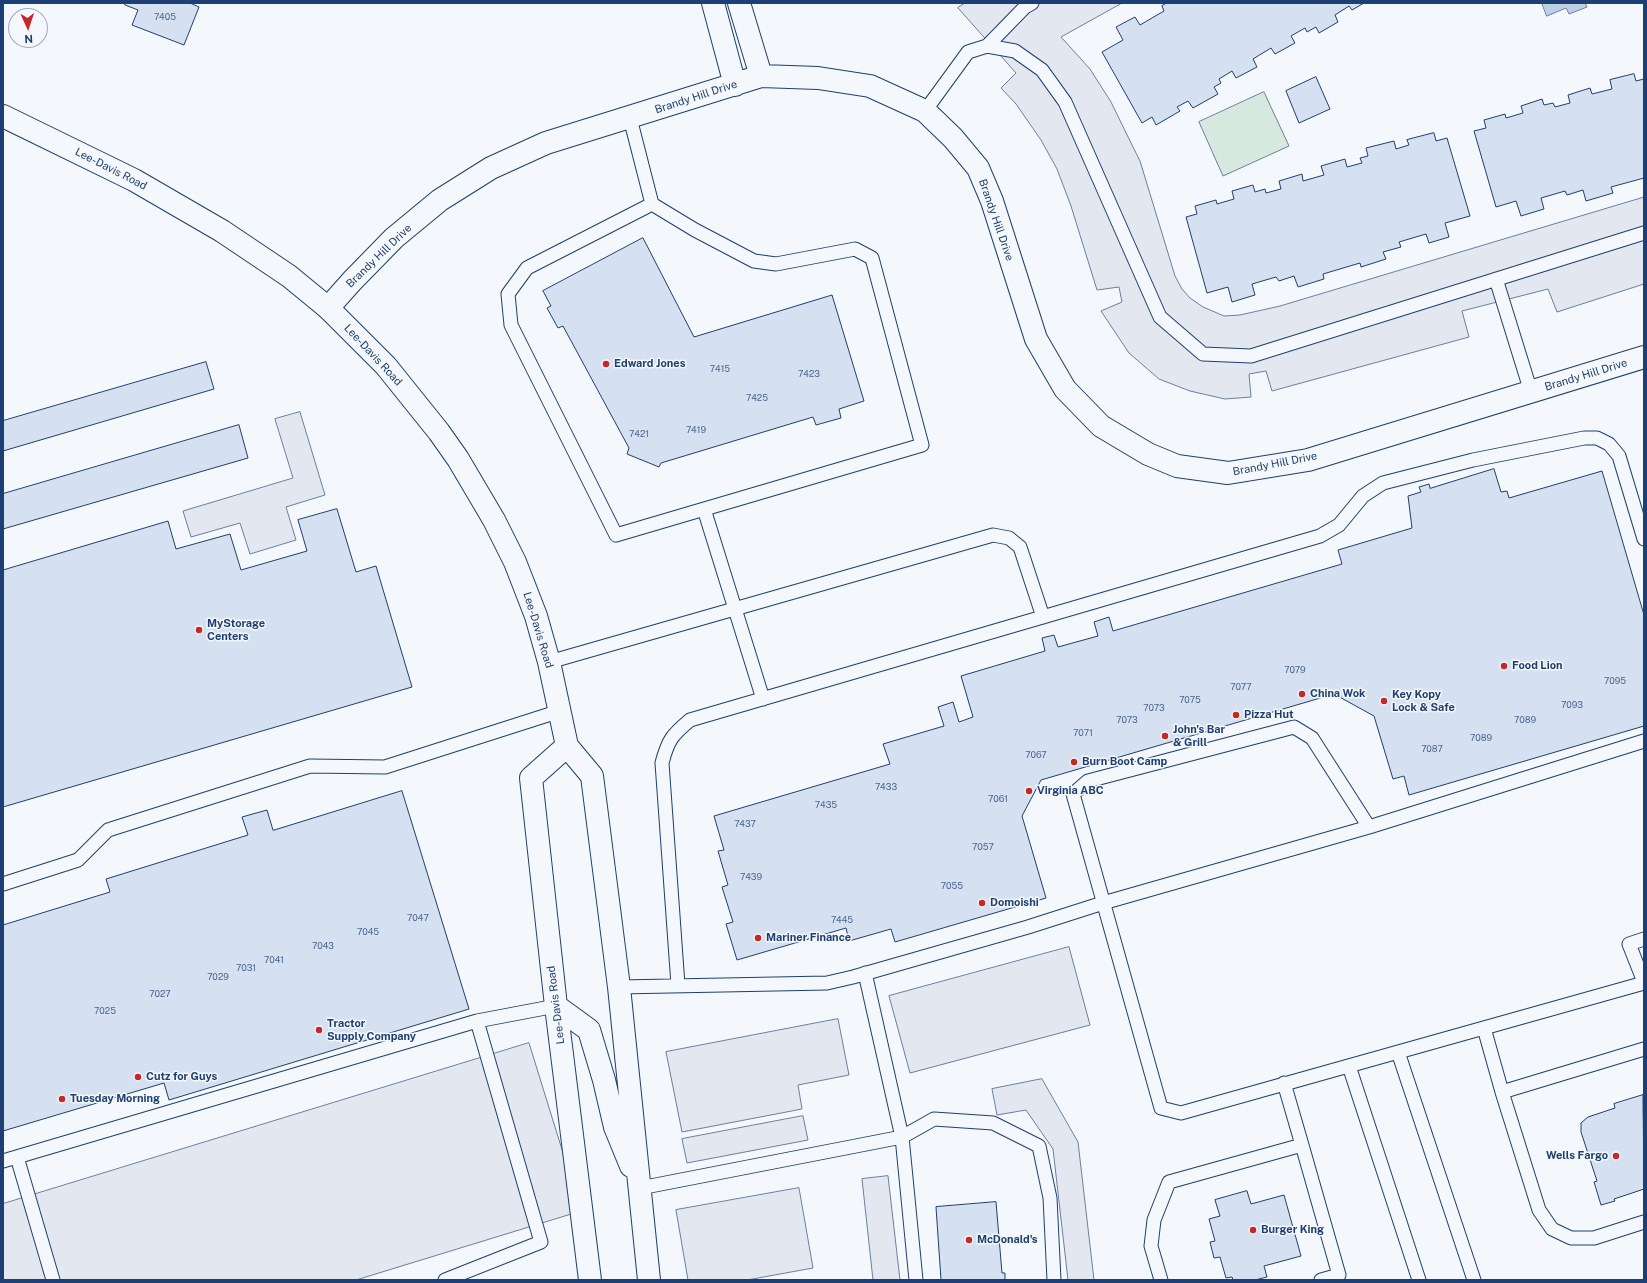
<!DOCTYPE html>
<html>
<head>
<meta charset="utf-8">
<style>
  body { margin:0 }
  #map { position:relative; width:1647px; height:1283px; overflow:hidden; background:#f4f7fb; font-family:"Public Sans",sans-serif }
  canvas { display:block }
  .frame { position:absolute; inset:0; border:4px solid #1d3f73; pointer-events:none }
  .north { position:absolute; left:8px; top:8px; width:40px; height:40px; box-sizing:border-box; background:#f4f7fb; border:1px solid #9eadc5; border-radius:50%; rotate:177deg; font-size:11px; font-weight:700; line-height:16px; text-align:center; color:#1d3f73 }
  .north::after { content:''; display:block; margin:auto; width:14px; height:18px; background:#c62828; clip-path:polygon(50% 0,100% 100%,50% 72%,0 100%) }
</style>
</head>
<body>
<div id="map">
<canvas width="1647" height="1283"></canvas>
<div class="frame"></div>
<div class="north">N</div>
</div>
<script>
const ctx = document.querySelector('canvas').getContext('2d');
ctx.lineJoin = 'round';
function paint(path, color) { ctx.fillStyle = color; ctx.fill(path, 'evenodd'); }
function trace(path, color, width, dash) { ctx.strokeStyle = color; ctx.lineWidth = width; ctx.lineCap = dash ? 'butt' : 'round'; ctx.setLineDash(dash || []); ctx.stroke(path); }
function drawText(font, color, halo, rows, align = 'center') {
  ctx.font = font + ' "Public Sans",sans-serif'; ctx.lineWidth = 3; ctx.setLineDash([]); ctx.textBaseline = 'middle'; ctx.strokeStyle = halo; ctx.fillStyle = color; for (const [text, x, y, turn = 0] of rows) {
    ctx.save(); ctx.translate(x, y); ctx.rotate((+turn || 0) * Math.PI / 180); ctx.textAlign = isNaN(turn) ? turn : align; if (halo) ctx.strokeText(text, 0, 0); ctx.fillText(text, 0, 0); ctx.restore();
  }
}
const green = new Path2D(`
  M1264 92 1289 146 1223 176 1199 122Z`);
paint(green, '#d7e8df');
trace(green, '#687fa3', 1);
const parking = new Path2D(`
  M965 3H1122L1061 37 1090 69 1111 102 1133 147 1140 161 1175 276 1182 289 1190 298 1203 307 1224 316 1240 315 1280 306 1644 197V284L1557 312 1548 289 1462 311 1469 337 1272 391 1266 371 1249 374 1251 397 1225 399 1190 391 1159 379 1129 353 1101 311 1122 302 1119 287 1097 290 1071 206 1057 169 1041 140 1016 104 1001 88 1016 73 958 8Z
  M300 412 325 495 286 507 296 540 250 554 240 523 191 537 183 511 293 478 275 419Z
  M1069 947 1090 1025 910 1073 889 996Z
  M838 1019 849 1075 798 1085 802 1109 682 1132 666 1052Z
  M529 1043 581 1211 356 1280H3V1204Z
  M1042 1079 1078 1142 1094 1280H1068L1053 1149 1026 1110 997 1115 992 1089Z
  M803 1116 808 1140 687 1163 682 1139Z
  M888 1176 900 1280H873L862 1179Z
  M799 1188 813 1268 747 1280H688L676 1210Z`);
paint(parking, '#e3e8f0');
trace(parking, '#687fa3', 1);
const water = new Path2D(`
  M1542 3H1585L1587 7 1569 14 1566 8 1547 16Z`);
paint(water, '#bed0e5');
trace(water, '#687fa3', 1);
const building = new Path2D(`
  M126 3H190L199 7 184 45 132 25 138 10 125 5Z
  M1167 3H1364L1352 10 1349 6 1335 15 1338 22 1319 33 1316 27 1307 32 1305 28 1291 36 1295 43 1275 54 1271 48 1253 59 1257 67 1236 78 1232 71 1219 79 1221 83 1214 87 1218 94 1193 108 1188 101 1177 107 1180 111 1156 125 1152 117 1142 123 1102 52 1123 40 1116 27 1135 17 1140 25 1164 11 1162 6Z
  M1634 74 1636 81 1644 79V178L1611 187 1613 193 1586 201 1583 190 1567 195 1565 191 1541 198 1544 209 1521 216 1516 201 1496 207 1474 131 1486 128 1484 120 1505 114 1506 118 1523 113 1521 106 1542 99 1544 105 1553 103 1555 107 1570 103 1568 95 1590 88 1592 94 1612 89 1610 80Z
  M1316 77 1330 109 1299 123 1286 91Z
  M1434 133 1436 141 1447 138 1470 216 1445 223 1449 237 1429 243 1426 234 1399 242 1401 247 1383 252 1386 259 1361 267 1360 263 1323 274 1324 279 1298 287 1294 276 1279 281 1276 277 1252 284 1255 295 1232 302 1228 287 1207 293 1186 217 1197 214 1195 206 1216 200 1217 204 1234 199 1232 191 1253 185 1255 192 1265 189 1266 193 1281 189 1279 181 1302 174 1303 181 1324 175 1321 166 1345 159 1347 167 1362 163 1360 158 1368 156 1366 148 1394 141 1396 149 1409 145 1407 140Z
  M643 238 694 337 832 295 864 401 839 409 841 418 816 425 813 417 661 463 659 467 627 454 629 448 563 326 558 328 547 308 551 306 543 291Z
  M206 362 214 389 3 451V421Z
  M239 425 248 458 3 529V494Z
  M1494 469 1501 492 1507 491 1509 498 1602 471 1644 615V726L1409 795 1404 776 1393 779 1374 716 1334 694 1041 780 1022 816 1046 898 895 942 891 929 849 941 846 928 737 960 726 924 733 922 722 887 728 885 718 851 724 850 714 816 890 764 883 744 944 726 938 707 953 702 959 722 973 717 961 676 1045 651 1042 638 1054 635 1058 647 1098 636 1094 622 1109 617 1113 631 1342 564 1338 550 1412 528 1408 496 1421 492 1419 487 1429 484 1430 488Z
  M337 509 356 572 376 566 412 687 3 807V570L168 521 176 549 230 534 241 570 307 551 298 520Z
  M402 791 469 1009 169 1100 164 1083 3 1131V925L110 892 106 879 248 835 242 817 267 810 273 830Z
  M1643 1095 1644 1189 1614 1199 1615 1201 1601 1205 1594 1182 1597 1181 1581 1132V1123L1588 1117 1615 1108 1614 1104Z
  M1247 1191 1251 1204 1284 1195 1301 1256 1264 1266 1267 1277 1255 1280H1233L1232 1277 1226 1278 1220 1257 1214 1258 1210 1242 1215 1241 1209 1219 1220 1216 1215 1200Z
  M996 1202 1002 1273H1005V1280H941L936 1207Z`);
paint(building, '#d5e0f0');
trace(building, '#1d3f73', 1);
const service = new Path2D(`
  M987 46 1025 7 1032 3
  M925 111 968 52 987 46 1015 51 1042 70 1065 102 1160 317 1203 354 1251 356 1644 233
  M630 118 652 204 695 230 754 261 776 264 855 249 872 258 922 445 616 535 511 325 508 294 527 268 652 204
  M1496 279 1531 392
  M704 509 763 699
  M549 662 993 535 1009 538 1020 547 1043 617
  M1369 827 1312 738 1294 727 1088 781 1073 794 1161 1108 1181 1113 1644 983
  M3 884 78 860 108 830 310 766 385 767 560 711
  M1644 939 1629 944 1644 982
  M678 985 662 763C668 740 672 735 690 720L1320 536 1339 525 1363 496 1383 483 1473 460 1584 438H1597L1609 444 1619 456 1644 539
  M619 987 827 983 853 977 1028 927 1103 903 1369 827 1644 741
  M1484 1028 1502 1092 1539 1210 1552 1229 1571 1238H1594L1644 1222
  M1398 1052 1474 1280
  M1349 1066 1419 1280
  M1284 1083 1302 1145
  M1502 1092 1644 1049
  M17 1157 53 1280
  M3 1161 477 1021 556 1006
  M640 1188 902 1137 865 973
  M445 1280 541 1242 477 1021
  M916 1280 902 1137 934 1119 993 1123 1039 1146 1050 1198 1054 1280
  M1161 1280 1151 1246 1154 1220 1169 1182 1302 1145 1339 1275 1321 1280`);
const minor = new Path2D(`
  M713 3 735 85
  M739 3 761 76
  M328 308 352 281 394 238 440 200 491 168 546 143 761 76 818 78 870 86 925 111 953 138 978 168 992 201 1036 339 1065 389 1101 426 1148 454 1177 466 1228 473 1308 460 1644 357`);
const secondary = new Path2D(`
  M3 116 134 180 222 231 289 276 328 308 386 366 439 432 458 459 494 520 515 562 536 616 549 662 567 746 592 776 619 987 649 1280
  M567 746 531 778 556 1006 590 1280
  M556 1006 589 1030 604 1080 615 1127 631 1166`);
trace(service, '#1d3f73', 15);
trace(minor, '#1d3f73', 24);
trace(secondary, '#1d3f73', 24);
trace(service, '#f4f7fb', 13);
trace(minor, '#f4f7fb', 22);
trace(secondary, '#f4f7fb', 22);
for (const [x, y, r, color] of [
  [606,364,4,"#c62828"],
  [199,630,4,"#c62828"],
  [1504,666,4,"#c62828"],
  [1302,694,4,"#c62828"],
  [1384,701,4,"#c62828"],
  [1236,715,4,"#c62828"],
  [1165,736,4,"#c62828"],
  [1074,762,4,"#c62828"],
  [1029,791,4,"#c62828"],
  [982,903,4,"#c62828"],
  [758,938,4,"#c62828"],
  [319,1030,4,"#c62828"],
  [138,1077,4,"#c62828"],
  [62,1099,4,"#c62828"],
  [1616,1156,4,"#c62828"],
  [1253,1230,4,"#c62828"],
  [969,1240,4,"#c62828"]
]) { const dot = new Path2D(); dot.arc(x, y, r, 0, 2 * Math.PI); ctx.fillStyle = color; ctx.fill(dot); trace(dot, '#f4f7fb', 1.5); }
drawText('9px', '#4b6792', null, [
  ["7405",165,17],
  ["7415",720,369],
  ["7423",809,374],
  ["7425",757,398],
  ["7419",696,430],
  ["7421",639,434],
  ["7079",1295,670],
  ["7095",1615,681],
  ["7077",1241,687],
  ["7075",1190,700],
  ["7093",1572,705],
  ["7073",1154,708],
  ["7073",1127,720],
  ["7089",1525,720],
  ["7071",1083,733],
  ["7089",1481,738],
  ["7087",1432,749],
  ["7067",1036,755],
  ["7433",886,787],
  ["7061",998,799],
  ["7435",826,805],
  ["7437",745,824],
  ["7057",983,847],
  ["7439",751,877],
  ["7055",952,886],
  ["7047",418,918],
  ["7445",842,920],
  ["7045",368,932],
  ["7043",323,946],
  ["7041",274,960],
  ["7031",246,968],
  ["7029",218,977],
  ["7027",160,994],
  ["7025",105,1011]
]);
drawText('11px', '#1d3f73', '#f4f7fb', [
  ["Brandy Hill Drive",696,97,-18],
  ["Lee-Davis Road",111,169,27],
  ["Brandy Hill Drive",996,220,71],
  ["Brandy Hill Drive",379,256,-44],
  ["Lee-Davis Road",373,355,47],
  ["Brandy Hill Drive",1586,375,-17],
  ["Brandy Hill Drive",1275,464,-11],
  ["Lee-Davis Road",538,630,73],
  ["Lee-Davis Road",556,1005,-97]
]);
drawText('bold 11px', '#1d3f73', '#f4f7fb', [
  ["Edward Jones",614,364],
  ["MyStorage",207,624],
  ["Centers",207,637],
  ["Food Lion",1512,666],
  ["China Wok",1310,694],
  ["Key Kopy",1392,695],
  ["Lock & Safe",1392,708],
  ["Pizza Hut",1244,715],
  ["John's Bar",1173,730],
  ["& Grill",1173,743],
  ["Burn Boot Camp",1082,762],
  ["Virginia ABC",1037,791],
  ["Domoishi",990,903],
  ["Mariner Finance",766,938],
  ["Tractor",327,1024],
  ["Supply Company",327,1037],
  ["Cutz for Guys",146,1077],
  ["Tuesday Morning",70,1099],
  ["Wells Fargo",1608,1156,"right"],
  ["Burger King",1261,1230],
  ["McDonald's",977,1240]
], 'left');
</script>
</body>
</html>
